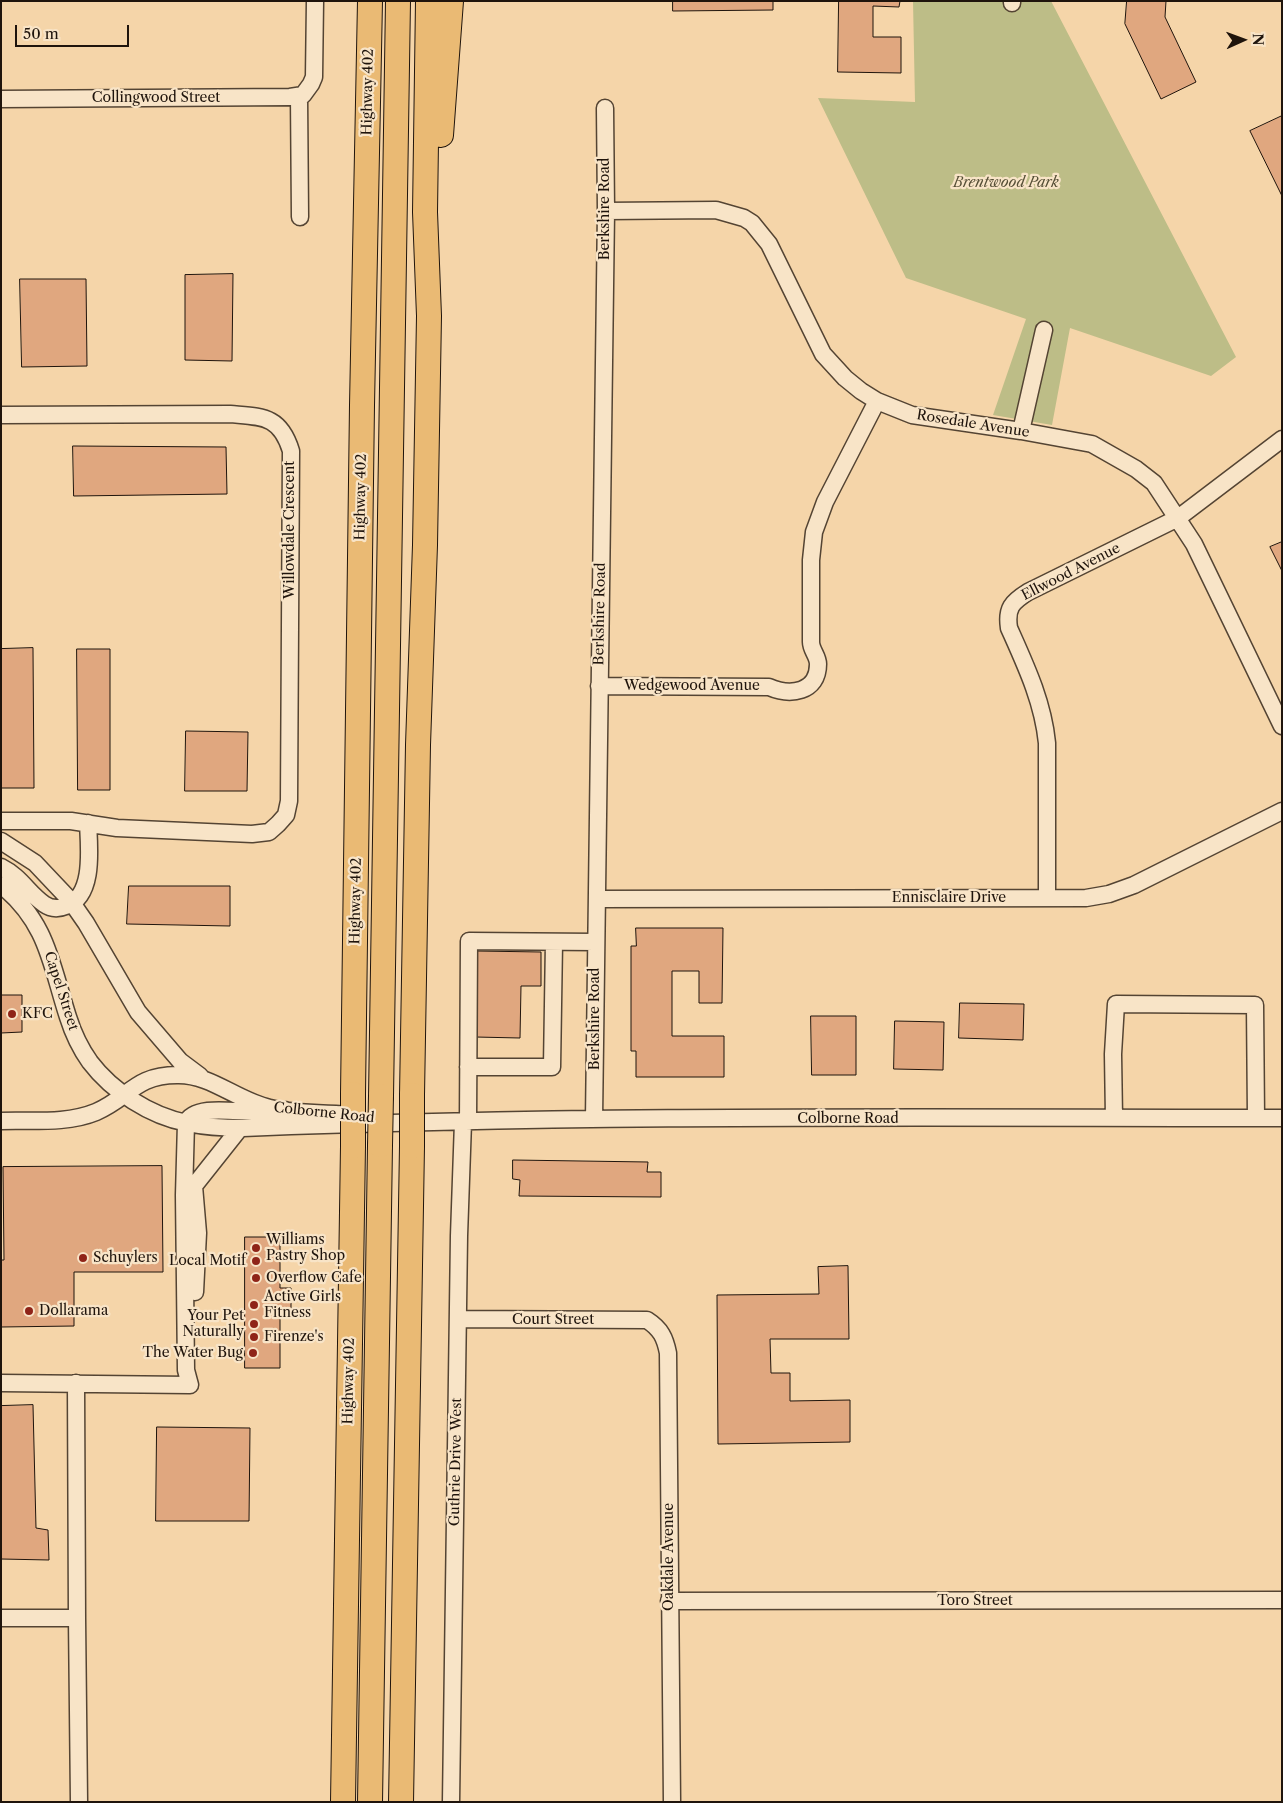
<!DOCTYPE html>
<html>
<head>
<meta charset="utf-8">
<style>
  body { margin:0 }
  #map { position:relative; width:1283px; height:1803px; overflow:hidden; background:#f5d5a9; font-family:"Libre Caslon Text",serif }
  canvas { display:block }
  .frame { position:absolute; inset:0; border:2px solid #1f140c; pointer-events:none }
  .north { position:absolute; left:1218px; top:15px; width:50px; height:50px; -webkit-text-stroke:4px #f8e4c7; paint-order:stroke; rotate:88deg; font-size:14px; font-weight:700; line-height:20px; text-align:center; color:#1f140c }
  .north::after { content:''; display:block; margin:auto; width:18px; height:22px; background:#1f140c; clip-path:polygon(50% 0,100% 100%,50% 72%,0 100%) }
  .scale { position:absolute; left:15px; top:25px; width:114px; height:22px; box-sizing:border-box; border:2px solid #1f140c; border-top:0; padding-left:6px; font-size:15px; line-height:18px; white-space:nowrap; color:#1f140c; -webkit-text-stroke:4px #f8e4c7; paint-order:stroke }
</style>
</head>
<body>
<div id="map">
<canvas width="1283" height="1803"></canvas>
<div class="frame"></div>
<div class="north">N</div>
<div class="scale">50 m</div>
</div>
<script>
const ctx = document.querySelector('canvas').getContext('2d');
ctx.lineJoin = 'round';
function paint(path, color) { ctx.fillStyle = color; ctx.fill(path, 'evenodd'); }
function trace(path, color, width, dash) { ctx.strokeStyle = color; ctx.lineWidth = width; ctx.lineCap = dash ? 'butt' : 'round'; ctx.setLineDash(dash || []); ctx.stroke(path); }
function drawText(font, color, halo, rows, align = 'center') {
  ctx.font = font + ' "Libre Caslon Text",serif'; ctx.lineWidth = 4.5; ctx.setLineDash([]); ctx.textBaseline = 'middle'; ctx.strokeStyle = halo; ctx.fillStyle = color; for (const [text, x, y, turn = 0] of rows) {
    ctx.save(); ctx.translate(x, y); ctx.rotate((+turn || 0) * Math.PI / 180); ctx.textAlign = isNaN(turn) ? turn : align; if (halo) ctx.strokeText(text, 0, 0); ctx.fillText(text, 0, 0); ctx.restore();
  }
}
paint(new Path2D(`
  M913 1H1051L1236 357 1211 376 1070 328 1052 425 993 415 1026 319 906 278 818 98 915 102Z`), '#bdbd87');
const building = new Path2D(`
  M673 1H773V10L673 11Z
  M839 1H900L899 7 873 6V37H901V73L838 72Z
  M1127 1H1166L1165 17 1196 82 1161 99 1125 24Z
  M1282 116V196L1250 131Z
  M233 274 232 361 185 360V275Z
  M20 279H86L87 366 22 367Z
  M73 446 226 447 227 494 74 496Z
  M1282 542V571L1270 547Z
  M33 648 34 788H1V649Z
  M77 649H110V790H78Z
  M186 731 248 732 247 791H185Z
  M129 886H230V926L127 924Z
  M636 928H723L722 1003H699V971H672V1036H724V1077H636V1051H631V946H636Z
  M477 951 541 952V986H521L520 1038 475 1037Z
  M1 995H22V1032L1 1033Z
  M960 1003 1024 1004 1023 1040 959 1038Z
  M811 1016H856V1075H812Z
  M895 1021 944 1022 943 1070 894 1069Z
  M513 1160 648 1162 647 1172H661V1197L519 1196 520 1180 513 1179Z
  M162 1166 163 1272H74V1326L1 1327V1260H4L3 1167Z
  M245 1237H280V1288H291V1318H280V1368H245Z
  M848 1266 849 1339H770L771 1373H790V1401L850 1400V1442L718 1444 717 1295 819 1294 818 1267Z
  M33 1405 36 1528 48 1530 49 1560 1 1559V1406Z
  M157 1427 250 1428 249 1521H156Z`);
paint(building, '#e0a77f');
trace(building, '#1f140c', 1);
const minor = new Path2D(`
  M1012 1V3
  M299 96 300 217
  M1 99 290 97 303 95 311 84 314 77 315 1
  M606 211 716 210 744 218 752 223 769 244 823 354 845 378 861 391 877 401 912 415 1021 431 1092 444 1136 469 1154 483 1194 544 1282 726
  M1 415 230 414C262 417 280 415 291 451L289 801 286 815 278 824 269 832 252 834 117 828 71 821H1
  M1021 431 1044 330
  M599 686 769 687C790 696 818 693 818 664 818 656 811 650 811 642V560L814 532 825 502 877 401
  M1 841 35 863 70 900 86 923 138 1012 180 1061 200 1076
  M1 867C21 877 28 893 44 904 51 909 59 909 66 906 95 896 89 847 88 823
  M1 885C48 923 51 965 68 1017 73 1033 80 1048 90 1062 112 1091 150 1116 187 1123 206 1127 224 1128 243 1128 589 1114 936 1118 1282 1118
  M1047 898V743C1043 702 1026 666 1009 628 1006 608 1012 602 1028 592L1178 518 1282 439
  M597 899 1086 898 1109 894 1134 885 1282 811
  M468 1067H552L554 942
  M1114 1118 1113 1054 1116 1004 1255 1005 1256 1118
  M594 1119 606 211 605 108
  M1 1121C32 1120 67 1124 96 1112 129 1098 135 1075 177 1075 211 1074 237 1101 270 1108 295 1114 327 1113 353 1115
  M468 1122 469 941 596 942
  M195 1292 198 1233 194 1186 240 1128
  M458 1319 647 1320C661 1329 665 1338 668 1353L672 1802
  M1 1383 190 1385 186 1370 184 1195 186 1123C195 1103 239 1113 257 1112 266 1112 276 1111 285 1110
  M669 1601 1282 1600
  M1 1618H77L76 1383
  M77 1618 79 1802
  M451 1802 459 1236 463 1122`);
const highway = new Path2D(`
  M441 135 451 1
  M353 1094 362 405 370 1
  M412 1095 418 745 425 545 429 316 425 212 428 1
  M381 1096 398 1
  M343 1802 353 1146
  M370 1802 380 1145
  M401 1802 412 1146`);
trace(minor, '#544433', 19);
trace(highway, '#1f140c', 26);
trace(minor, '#f8e4c7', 16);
trace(highway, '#eaba74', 24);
const highwayBridge = new Path2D(`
  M380 1145 381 1096
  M353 1146V1094
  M412 1146V1095`);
trace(highwayBridge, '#1f140c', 26, []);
trace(highwayBridge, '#eaba74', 24);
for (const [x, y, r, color] of [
  [12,1014,5,"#8f2418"],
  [256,1248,5,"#8f2418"],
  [83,1258,5,"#8f2418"],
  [256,1261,5,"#8f2418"],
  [256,1278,5,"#8f2418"],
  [254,1305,5,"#8f2418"],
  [29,1311,5,"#8f2418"],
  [254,1324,5,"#8f2418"],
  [254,1337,5,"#8f2418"],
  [253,1353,5,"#8f2418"]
]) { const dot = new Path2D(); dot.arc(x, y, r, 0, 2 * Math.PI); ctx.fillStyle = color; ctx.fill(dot); trace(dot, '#f8e4c7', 2); }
drawText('14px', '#1f140c', '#f8e4c7', [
  ["Highway 402",368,92,-89],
  ["Collingwood Street",156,98],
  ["Berkshire Road",605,209,-90],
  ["Rosedale Avenue",973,424,9],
  ["Highway 402",361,497,-89],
  ["Willowdale Crescent",290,530,-90],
  ["Ellwood Avenue",1071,572,-27],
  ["Berkshire Road",600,614,-89],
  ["Wedgewood Avenue",692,686],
  ["Ennisclaire Drive",949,898],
  ["Highway 402",356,901,-89],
  ["Capel Street",61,991,72],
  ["Berkshire Road",595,1019,-90],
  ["Colborne Road",324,1113,6],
  ["Colborne Road",848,1119],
  ["Court Street",553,1320],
  ["Highway 402",349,1381,-89],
  ["Guthrie Drive West",456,1462,-89],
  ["Oakdale Avenue",669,1557,-90],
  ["Toro Street",975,1601]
]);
drawText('italic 14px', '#564f37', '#f8e4c7', [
  ["Brentwood Park",1006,183]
]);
drawText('14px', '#1f140c', '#f8e4c7', [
  ["KFC",22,1014],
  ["Williams",266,1240],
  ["Pastry Shop",266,1256],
  ["Schuylers",93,1258],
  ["Local Motif",246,1261,"right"],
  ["Overflow Cafe",266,1278],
  ["Active Girls",264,1297],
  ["Fitness",264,1313],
  ["Dollarama",39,1311],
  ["Your Pet",244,1316,"right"],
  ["Naturally",244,1332,"right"],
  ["Firenze's",264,1337],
  ["The Water Bug",243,1353,"right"]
], 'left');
</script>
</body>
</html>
